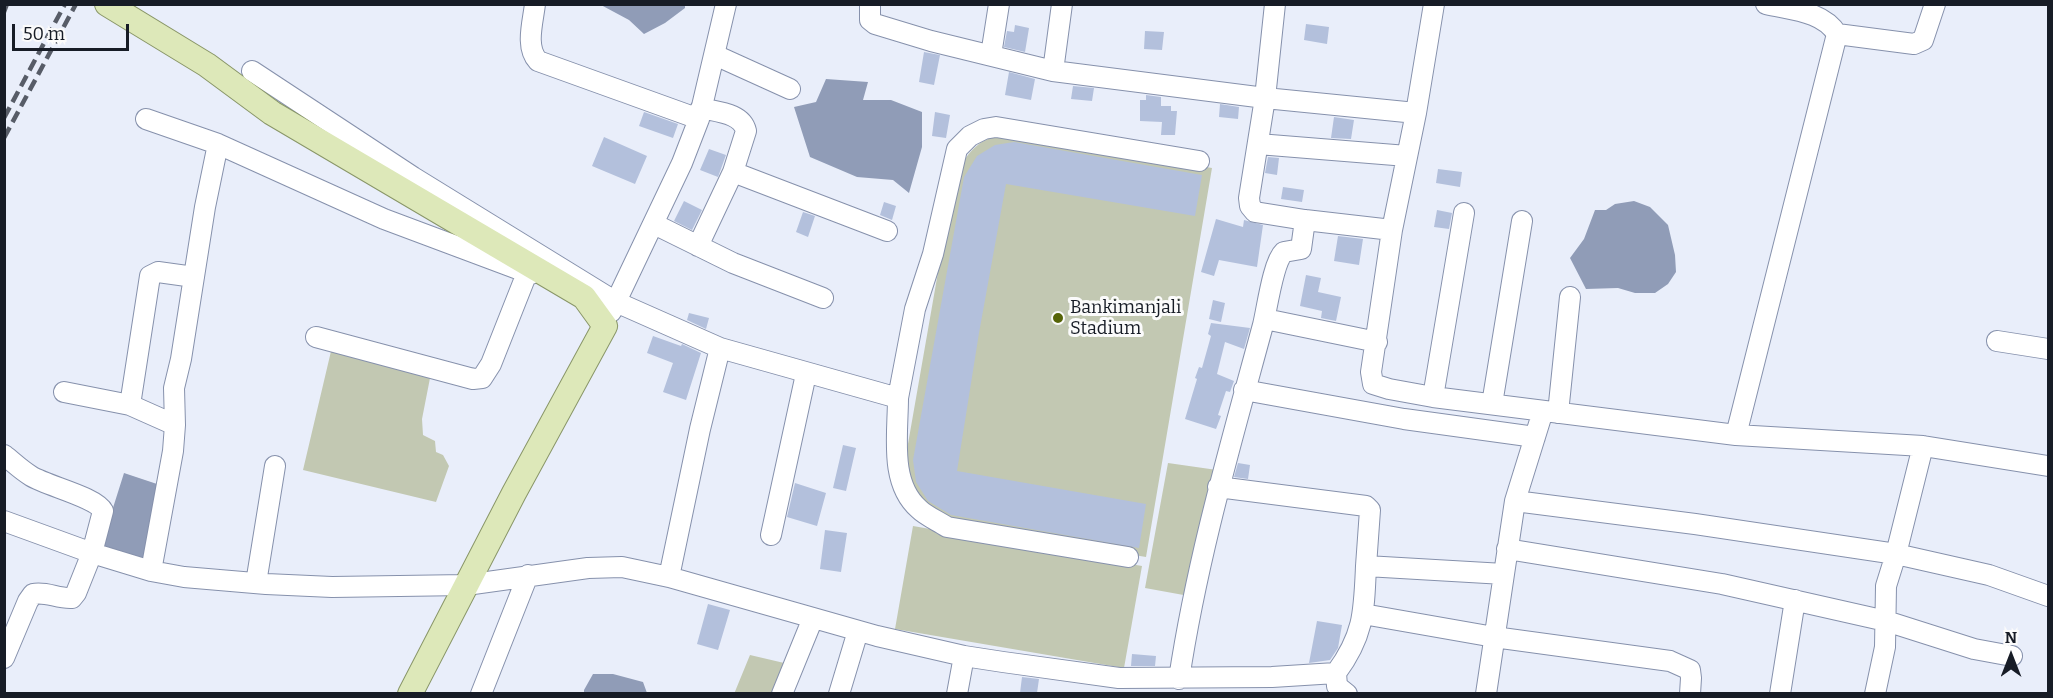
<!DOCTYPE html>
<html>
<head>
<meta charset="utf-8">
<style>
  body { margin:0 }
  #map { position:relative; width:2053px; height:698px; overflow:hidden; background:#e9eefa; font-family:Bitter,serif }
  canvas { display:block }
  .frame { position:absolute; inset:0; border:6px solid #171c26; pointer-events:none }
  .north { position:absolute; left:1981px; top:626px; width:60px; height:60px; -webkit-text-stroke:4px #fbfbfb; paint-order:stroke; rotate:0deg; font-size:16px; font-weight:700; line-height:24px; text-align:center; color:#171c26 }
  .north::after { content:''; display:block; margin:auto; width:21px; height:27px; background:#171c26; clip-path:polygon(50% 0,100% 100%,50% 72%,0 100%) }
  .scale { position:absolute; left:12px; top:24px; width:117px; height:27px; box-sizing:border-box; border:3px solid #171c26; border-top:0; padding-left:8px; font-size:18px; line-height:21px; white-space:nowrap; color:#171c26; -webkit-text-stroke:4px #fbfbfb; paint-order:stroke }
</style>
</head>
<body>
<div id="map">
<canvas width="2053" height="698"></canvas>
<div class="frame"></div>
<div class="north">N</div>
<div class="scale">50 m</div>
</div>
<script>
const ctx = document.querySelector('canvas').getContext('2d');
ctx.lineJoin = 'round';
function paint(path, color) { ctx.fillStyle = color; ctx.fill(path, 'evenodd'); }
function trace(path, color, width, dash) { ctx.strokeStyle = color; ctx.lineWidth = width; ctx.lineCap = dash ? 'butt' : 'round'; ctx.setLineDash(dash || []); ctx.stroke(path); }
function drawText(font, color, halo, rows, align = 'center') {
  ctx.font = font + ' Bitter,serif'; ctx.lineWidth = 6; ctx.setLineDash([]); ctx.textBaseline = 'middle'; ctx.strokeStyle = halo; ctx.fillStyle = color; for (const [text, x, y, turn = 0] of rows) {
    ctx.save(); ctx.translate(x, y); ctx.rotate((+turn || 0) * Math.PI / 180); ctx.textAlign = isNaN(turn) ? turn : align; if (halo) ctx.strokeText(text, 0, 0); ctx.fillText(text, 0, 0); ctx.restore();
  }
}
paint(new Path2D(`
  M1009 133 1212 168 1146 557 948 524 908 487 905 461 955 175C971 148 978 139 1009 133Z
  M332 347 431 373 422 419 423 435 435 441 436 452 443 455 449 466 436 502 303 470Z
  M1168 463 1217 470 1189 596 1145 588Z
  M913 526 1142 566 1124 668 895 629Z
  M750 655 797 666 787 693 734 694Z`), '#c2c8b2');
paint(new Path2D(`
  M685 5V8L665 23 644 34 629 20 601 5Z
  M826 79 868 82 863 100H891L922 112V147L909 193 893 180 857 177 810 157 794 107 816 102Z
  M1634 201 1650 207 1668 225 1675 255 1676 272 1668 284 1655 293H1635L1618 288 1586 289 1570 258 1584 239 1595 210H1606L1615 204Z
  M124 473 163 486 152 563 100 549Z
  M593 674H613L643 682 647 693H584V690Z`), '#909cb7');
paint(new Path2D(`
  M1306 24 1329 27 1327 44 1304 40Z
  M1015 25 1029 28 1025 52 1004 47 1007 31 1014 32Z
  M1145 31 1164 32 1162 50 1144 49Z
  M924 52 940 55 934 85 919 82Z
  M1009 72 1035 79 1031 100 1005 95Z
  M1073 86 1094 88 1092 101 1071 99Z
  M1146 95 1161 97V106H1171V111H1177L1175 135H1161L1162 122 1140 121V100H1146Z
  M1220 104 1239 107 1238 119 1219 117Z
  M644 112 678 124 673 138 639 126Z
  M935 112 950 115 946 138 932 136Z
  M1334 117 1354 120 1351 139 1331 138Z
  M604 137 647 156 635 184 592 166Z
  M1014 142 1202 175 1195 216 1006 184 979 333 957 471 1146 504 1139 548 951 515 928 501 916 482 913 460 964 177 977 156 995 145Z
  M709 149 726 155 718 177 700 170Z
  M1268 157 1279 158 1277 175 1265 173Z
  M1438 169 1462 172 1460 187 1436 183Z
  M1283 187 1304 190 1302 202 1281 199Z
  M684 201 702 210 692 230 674 221Z
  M884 202 896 206 892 220 880 215Z
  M1437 210 1452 213 1449 229 1434 227Z
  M803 212 815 216 808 237 796 232Z
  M1216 219 1243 227 1244 220 1263 225 1257 267 1219 260 1214 276 1201 272Z
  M1338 236 1363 239 1359 265 1334 261Z
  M1306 275 1321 278 1318 292 1341 297 1336 321 1321 318 1322 311 1300 306Z
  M1213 300 1225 303 1221 322 1209 319Z
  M689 313 709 318 706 329 687 320Z
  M1211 323 1250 328 1244 349 1225 342 1217 374 1234 381 1230 392 1226 391 1218 415 1221 416 1216 429 1185 419 1197 379 1195 378 1199 367 1202 368 1211 336 1208 334Z
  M653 336 681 346 682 344 701 353 686 400 663 392 673 363 647 353Z
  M843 445 856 448 846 491 833 488Z
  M1238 463 1250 465 1248 479 1234 477Z
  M795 483 826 493 817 526 787 517Z
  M825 530 847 533 841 572 820 569Z
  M708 604 730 610 718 650 697 644Z
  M1317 621 1342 625 1338 648 1330 660 1309 663Z
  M1132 654 1156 656 1155 666H1131Z
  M1022 677 1039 679 1037 693H1020Z`), '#b3c0dc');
const minor = new Path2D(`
  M535 4C533 22 525 47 538 61L699 119
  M870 4V20L875 24 931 41 1053 71 1265 98 1275 4
  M1434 4 1416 113 1392 230 1371 372 1373 384 1389 389 1433 397 1736 435 1923 446 2048 466
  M1766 4C1791 10 1823 11 1837 34
  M715 55 790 89
  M991 55 999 4
  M252 71 413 177 616 302 720 348 898 398 915 309 933 254 957 149 970 136 984 129 996 127 1199 161
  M1053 71 1062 4
  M146 119 218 144
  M1258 144 1407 156
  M733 172 887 231
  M654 224 733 263 823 298
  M1392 230 1305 220 1255 212 1250 206 1249 198 1265 98 1416 113
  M698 246 733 172 746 131C742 113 717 112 701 108
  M611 312 682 163 699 119 726 4
  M1265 319 1377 342
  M316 337 473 379 482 378 491 364 527 273
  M1997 341 2048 349
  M1244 390 1404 419 1535 437
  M64 392 130 405 175 425
  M1433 397 1464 213
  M898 398C898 434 889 483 919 509 926 516 938 521 947 527L1128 557
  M1492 404 1522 221
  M130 405 150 276 158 272 194 277
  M1558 413 1570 297
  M1736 435 1837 34 1914 44 1923 40 1935 4
  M4 455C13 462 21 470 31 476 47 486 96 497 103 511L92 553 76 593 72 598C58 599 46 591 33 594L28 601 4 658
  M1218 487 1366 506 1370 510 1366 566
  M1515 501 1695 524 1896 554 1923 446
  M4 521 92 553 151 571 184 577 266 584 332 587 466 585 588 568 622 567 669 577 877 636 964 656 1003 662 1119 678 1272 677 1336 673C1364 635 1364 612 1366 566L1504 574 1515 501 1543 411
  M771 535 806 374
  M1507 549 1722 584 1886 621 1974 649 2012 656
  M151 571 173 451 175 425 174 388 181 359 205 207 218 144 384 219 531 274
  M669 577 700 429 720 348
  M256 583 275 466
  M1363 614 1494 637 1670 661 1690 670 1691 678 1690 694
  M1336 673 1337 686 1347 694
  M1179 679C1197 559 1231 443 1263 325 1267 309 1273 262 1284 252L1301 249 1305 220
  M481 694 528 575
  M782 694 813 618
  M839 694 858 631
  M957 694 964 656
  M1486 694 1504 574
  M1780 694 1795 600
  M1875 694 1885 647 1886 586 1896 554 1989 575 2048 596`);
const major = new Path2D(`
  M107 4 207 65 272 113 584 297 605 326 514 493 410 694`);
trace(minor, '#8691ac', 22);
trace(major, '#899668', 26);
trace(minor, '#fff', 20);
trace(major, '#dde8b9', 24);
trace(new Path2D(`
  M4 12 7 4
  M4 118 65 4
  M4 138 76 4`), '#575c67', 4.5, [12, 6]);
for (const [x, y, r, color] of [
  [1058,318,6,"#566408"]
]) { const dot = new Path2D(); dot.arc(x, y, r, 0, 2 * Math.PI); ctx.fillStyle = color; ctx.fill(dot); trace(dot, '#fbfbfb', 2); }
drawText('18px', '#171c26', '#fbfbfb', [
  ["Bankimanjali",1070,308],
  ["Stadium",1070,329]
], 'left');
</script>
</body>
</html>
